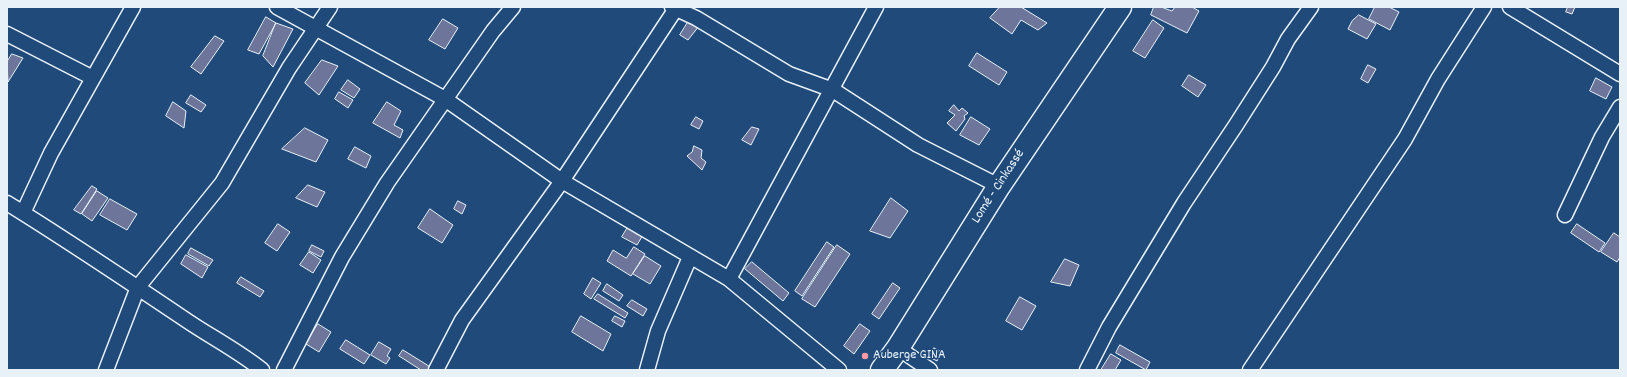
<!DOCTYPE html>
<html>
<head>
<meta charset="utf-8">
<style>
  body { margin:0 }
  #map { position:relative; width:1627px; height:377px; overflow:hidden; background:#1f4a7a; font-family:Dekko,sans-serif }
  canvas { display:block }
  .frame { position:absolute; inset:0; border:8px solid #e8f1f8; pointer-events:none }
</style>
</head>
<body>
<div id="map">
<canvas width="1627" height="377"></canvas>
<div class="frame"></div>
</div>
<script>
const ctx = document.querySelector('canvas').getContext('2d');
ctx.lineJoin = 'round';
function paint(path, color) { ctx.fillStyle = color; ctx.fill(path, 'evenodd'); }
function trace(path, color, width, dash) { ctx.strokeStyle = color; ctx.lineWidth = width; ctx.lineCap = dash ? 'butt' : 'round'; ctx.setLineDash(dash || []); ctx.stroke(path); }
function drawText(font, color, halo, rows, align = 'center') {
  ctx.font = font + ' Dekko,sans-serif'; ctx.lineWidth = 3; ctx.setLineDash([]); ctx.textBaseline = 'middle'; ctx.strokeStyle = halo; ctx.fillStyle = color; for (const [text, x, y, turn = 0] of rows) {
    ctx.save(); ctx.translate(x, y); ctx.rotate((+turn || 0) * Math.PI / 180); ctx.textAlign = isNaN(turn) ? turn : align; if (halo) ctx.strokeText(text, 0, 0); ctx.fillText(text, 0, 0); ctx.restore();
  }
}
const building = new Path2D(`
  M1000 7H1021L1047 23 1038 30 1021 20 1012 34 990 18Z
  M1154 7H1161L1172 11 1175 7H1192L1199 11 1187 33 1151 15Z
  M1375 7H1389L1399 12 1390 30 1369 19Z
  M1568 7H1575L1572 14 1566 12Z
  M1359 15 1376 24 1367 39 1348 29 1352 21Z
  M266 17 276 23 259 54 248 50Z
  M443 19 458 28 445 49 429 40Z
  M690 19 699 26 688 40 680 35Z
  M1153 20 1164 28 1145 58 1133 51Z
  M276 23 293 29 273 67 263 56Z
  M215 36 224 41 201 74 191 67Z
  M977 53 1007 72 999 85 969 66Z
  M12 54 23 58 8 82 7 62Z
  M322 60 338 66 319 95 305 83Z
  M1368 65 1376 69 1368 83 1361 79Z
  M1189 75 1206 85 1198 97 1182 86Z
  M1596 78 1612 87 1606 99 1590 91Z
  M348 80 360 89 354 98 341 90Z
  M339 92 353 100 348 108 335 99Z
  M191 95 206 105 201 112 186 103Z
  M173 102 186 111 184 128 166 116Z
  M387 102 401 111 394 125 403 130 400 138 373 123Z
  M954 105 959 111 962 108 968 113 964 116 965 119 956 131 947 123 955 115 949 111Z
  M696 117 703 121 699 129 691 125Z
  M971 117 990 129 979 145 960 135Z
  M752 127 759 129 751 145 742 140Z
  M305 128 328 140 316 162 282 149Z
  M694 146 702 150 701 158 706 162 702 170 687 156 692 152Z
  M355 147 371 156 366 168 348 159Z
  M308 185 325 192 317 207 296 198Z
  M92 186 97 189 81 214 74 210Z
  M97 191 108 198 92 221 82 214Z
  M891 198 908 211 890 238 870 231Z
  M110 199 137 214 127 230 100 215Z
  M458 201 466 205 462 214 454 209Z
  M430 209 453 225 442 243 418 228Z
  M278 224 290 232 277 251 265 243Z
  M1577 224 1605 243 1599 252 1571 233Z
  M628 227 643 235 637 245 622 237Z
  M1614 233 1620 237V257L1617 262 1601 252Z
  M827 242 834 247 802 296 795 291Z
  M312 245 324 251 321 257 309 251Z
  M837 245 850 254 815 307 802 299Z
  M634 247 645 254 631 276 607 261 613 250 626 258Z
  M191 248 213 260 209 266 188 254Z
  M309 252 321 260 313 273 300 265Z
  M186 255 208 267 202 278 181 264Z
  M645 256 661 266 650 284 633 274Z
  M1065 259 1079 265 1070 286 1051 282Z
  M752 262 789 293 783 301 745 269Z
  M241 277 264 291 260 297 237 283Z
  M593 278 601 283 591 299 584 294Z
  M893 283 900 288 879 319 872 314Z
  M607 284 623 295 619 301 603 291Z
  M598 294 628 313 625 318 594 299Z
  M1020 297 1036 306 1022 330 1006 321Z
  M632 300 647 309 643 316 627 306Z
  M581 316 611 334 603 351 572 332Z
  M615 316 625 321 622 327 612 321Z
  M318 324 331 332 319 352 306 344Z
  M860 324 870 331 854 354 844 346Z
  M346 340 370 355 364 364 340 349Z
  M379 342 391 349 387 356 390 358 386 364 371 355Z
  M1120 345 1150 362 1146 370 1116 353Z
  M934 348 942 352 937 361 929 357Z
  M403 350 432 368 431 370H421L399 356Z
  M1111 354 1121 360 1115 370H1101Z`);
paint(building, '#6d759b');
trace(building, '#e8f1f8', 1);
const minor = new Path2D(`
  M277 7 445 99 562 181 729 279 839 370
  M672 7 696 18 789 74 833 90 918 145 999 186
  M1510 7 1620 74
  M7 34 93 78
  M7 203C67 240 125 279 183 318 209 336 237 350 262 370
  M23 213 51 153 133 7
  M1565 215 1602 137 1620 107
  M729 279 876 7
  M898 348 930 370
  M106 370 138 287 222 183 289 68 330 7
  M284 370 342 257 387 183 493 31 513 7
  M436 370 462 320 562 181 677 7
  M647 370 658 331 690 257
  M1087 370 1109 327 1184 203 1236 125 1273 67 1288 39 1311 7
  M1250 370 1405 139 1438 79 1484 7`);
const trunk = new Path2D(`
  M882 370 898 348 999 186 1120 7`);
trace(minor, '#e8f1f8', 17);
trace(trunk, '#e8f1f8', 25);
trace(minor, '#1f4a7a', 14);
trace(trunk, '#1f4a7a', 22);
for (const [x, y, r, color] of [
  [865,356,4,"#ff9aa2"]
]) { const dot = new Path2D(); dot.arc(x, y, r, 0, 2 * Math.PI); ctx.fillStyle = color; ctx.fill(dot); trace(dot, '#1f4a7a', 1.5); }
drawText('14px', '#e8f1f8', '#1f4a7a', [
  ["Lomé - Cinkassé",999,187,-57]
]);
drawText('14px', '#e8f1f8', '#1f4a7a', [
  ["Auberge GINA",873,356]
], 'left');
</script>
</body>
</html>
